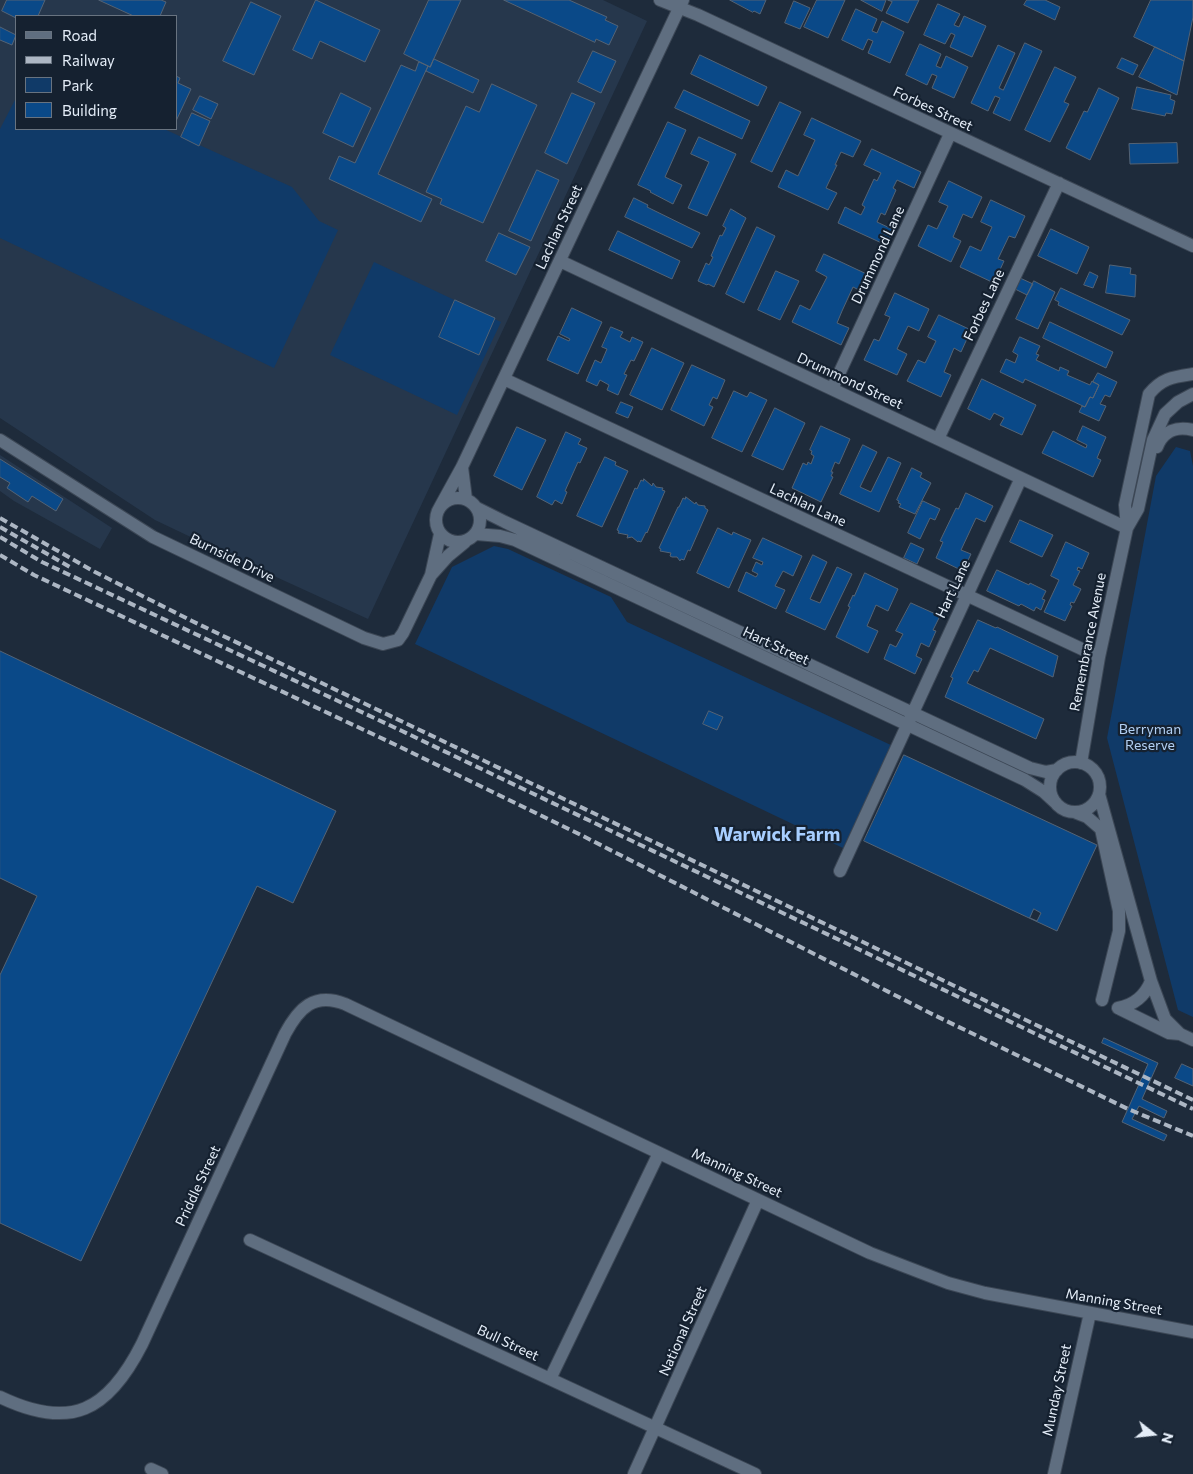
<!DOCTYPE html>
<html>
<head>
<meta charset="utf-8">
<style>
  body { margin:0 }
  #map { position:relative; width:1193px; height:1474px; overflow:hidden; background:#1e2b3b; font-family:Commissioner,sans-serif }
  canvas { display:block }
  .legend { position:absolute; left:15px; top:15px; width:162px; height:115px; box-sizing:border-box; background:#152130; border:1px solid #687380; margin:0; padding:6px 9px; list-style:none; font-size:15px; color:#e4edf8 }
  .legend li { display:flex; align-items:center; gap:10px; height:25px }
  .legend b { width:25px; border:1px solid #687380 }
  .north { position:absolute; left:1128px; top:1409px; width:50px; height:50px; -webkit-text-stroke:4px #152130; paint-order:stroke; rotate:106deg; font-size:14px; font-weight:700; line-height:20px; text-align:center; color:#e4edf8 }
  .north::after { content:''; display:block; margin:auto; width:18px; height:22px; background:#e4edf8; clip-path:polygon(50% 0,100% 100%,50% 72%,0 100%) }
</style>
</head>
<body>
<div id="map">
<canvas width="1193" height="1474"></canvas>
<ul class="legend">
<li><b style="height:6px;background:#5f6e80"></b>Road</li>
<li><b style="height:6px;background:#acb6c3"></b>Railway</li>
<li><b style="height:14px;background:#103a68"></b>Park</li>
<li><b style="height:14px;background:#0a4988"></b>Building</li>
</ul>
<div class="north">N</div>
</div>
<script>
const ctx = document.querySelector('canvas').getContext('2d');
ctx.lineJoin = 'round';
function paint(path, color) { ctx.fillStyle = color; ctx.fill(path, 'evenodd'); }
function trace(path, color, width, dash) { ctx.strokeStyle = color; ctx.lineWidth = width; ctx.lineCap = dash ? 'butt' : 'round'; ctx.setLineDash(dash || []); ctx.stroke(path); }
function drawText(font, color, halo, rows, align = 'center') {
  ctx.font = font + ' Commissioner,sans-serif'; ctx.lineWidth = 4.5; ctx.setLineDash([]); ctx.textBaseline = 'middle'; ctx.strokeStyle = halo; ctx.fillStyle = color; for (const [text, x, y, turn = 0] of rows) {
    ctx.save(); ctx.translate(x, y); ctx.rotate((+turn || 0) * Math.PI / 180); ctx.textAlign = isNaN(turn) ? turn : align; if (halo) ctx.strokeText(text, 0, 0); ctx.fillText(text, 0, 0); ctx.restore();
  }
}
paint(new Path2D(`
  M0 0H603L647 21 368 619 239 560 155 520 0 418ZM16 16H176V129H16Z
  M0 455 112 528 100 549 14 501 0 491Z`), '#26374c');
paint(new Path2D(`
  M16 98V129H164L292 187 319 221 338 230 274 368 0 238V129Z
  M374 262 501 322 457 415 330 355Z
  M1176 447 1190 451 1193 466V1017L1178 1010 1107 738 1156 476Z
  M494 546 508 549 611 597 627 622 893 746 843 848 415 644 452 567Z`), '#103a68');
const building = new Path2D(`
  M7 0H45L38 16H16V18L2 11Z
  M99 0H161L166 2 160 16H134Z
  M316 0 380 30 365 62 320 41 312 59 293 50Z
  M429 0H461L430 67 404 54Z
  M504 0H569L607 17 605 20 618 26 609 45 596 39 595 42Z
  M730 0H766L760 14 754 11 753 12Z
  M817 0H845L828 38 804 27Z
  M861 0H886L882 11Z
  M888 0H919L908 23 886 13 892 2Z
  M1027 0H1045L1060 7 1055 20 1024 5Z
  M1151 0H1193V17L1184 61 1134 37Z
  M794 1 810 8 800 29 785 23Z
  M251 2 281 16 254 75 223 61Z
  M938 4 960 14 954 25 959 27 964 16 986 26 972 57 950 47 955 35 951 33 945 44 924 35Z
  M856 9 877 19 872 31 877 33 882 21 904 32 890 63 868 53 873 41 868 39 863 50 842 40Z
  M0 27 16 35 12 45 0 40Z
  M1025 43 1042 51 1010 121 993 113 1000 98 995 96 988 111 971 103 998 45 1015 53 999 88 1003 90Z
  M920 44 941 54 936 66 941 68 946 56 968 67 954 98 932 88 937 76 932 74 927 85 906 75Z
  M1155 47 1184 61 1177 95 1139 77Z
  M593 51 616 61 601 93 578 82Z
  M700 55 767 87 758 106 691 74Z
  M1122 58 1138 65 1133 75 1117 68Z
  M434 59 479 80 473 93 426 71 428 66 430 67Z
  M419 62 428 66 378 174 432 199 421 222 329 179 339 156 355 163 401 65 415 71Z
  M1055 67 1076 77 1064 102 1069 104 1050 142 1025 130Z
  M176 76 180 78 178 83 191 89 176 121Z
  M492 84 537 105 483 223 440 204 442 199 426 192 466 106 479 112Z
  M1137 87 1171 95 1170 99 1175 101 1172 114 1166 113 1165 116 1132 109Z
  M1099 88 1119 98 1090 160 1066 148 1084 111 1087 112Z
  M684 90 750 121 742 139 675 108Z
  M341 93 371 108 353 147 323 133Z
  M572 93 595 103 567 164 545 153Z
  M200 96 218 104 211 119 193 110Z
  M780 102 801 112 772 172 751 162Z
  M192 113 210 121 199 146 181 137Z
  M812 118 861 141 853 157 841 152 835 165H837L826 188 837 193 828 210 778 187 786 170 798 176 809 153 815 140 804 135Z
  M668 122 686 130 665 177 682 185 673 204 650 192 651 191 638 185Z
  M699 137 736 154 707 216 688 208 709 162 691 154Z
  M1177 143 1178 163 1130 164 1129 144Z
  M872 149 921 172 914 188 897 180 893 188 896 190 885 215 881 213 877 222 894 230 886 245 838 223 845 207 861 215 865 207 862 205 874 179 877 181 881 173 864 165Z
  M537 170 559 180 531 241 509 231Z
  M949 181 982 197 972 218 963 214 953 237 961 241 951 262 918 246 928 225 937 229 948 206 939 202Z
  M634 198 648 205 647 207 700 233 692 248 625 217Z
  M991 200 1025 216 1015 238 1009 236 998 259 1004 261 994 283 960 267 970 246 981 251 992 227 981 222Z
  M731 209 746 218 714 287 708 284 707 285 698 281 706 263 709 265 713 257 711 256 720 235 722 236 726 228 723 226Z
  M757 227 775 236 744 303 726 294Z
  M1051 229 1089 247 1077 274 1038 256Z
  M618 231 680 261 672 279 609 250Z
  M499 233 530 247 516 275 486 261Z
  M824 254 873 277 865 293 853 287 842 311 837 323 849 328 841 345 792 322 800 305 810 310 827 277 816 271Z
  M1110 265 1131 268 1130 274 1136 275 1135 297 1106 293Z
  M776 271 799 281 780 320 758 310Z
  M1090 272 1098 276 1093 288 1084 285Z
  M1020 278 1033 284 1027 295 1015 289Z
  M1034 281 1055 292 1038 329 1016 319Z
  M1061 288 1130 320 1122 335 1058 305 1059 302 1055 300Z
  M895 293 929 309 919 331 908 326 897 349 907 354 897 375 864 360 874 339 879 341 890 317 885 315Z
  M455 300 495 318 479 355 439 337Z
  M572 308 602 322 578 374 547 360 558 336 569 341 570 339 560 334Z
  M939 315 971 330 961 352 954 348 944 372 951 375 941 397 907 381 918 360 925 363 936 341 928 337Z
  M1050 322 1113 352 1106 368 1043 338Z
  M611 327 623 332 620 337 630 342 632 337 643 342 634 361 631 360 624 374 627 375 618 395 607 390 609 385 600 380 597 386 586 381 595 360 601 363 607 349 602 347Z
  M1020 337 1040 346 1036 354 1039 355 1036 360 1059 371 1060 367 1069 371 1067 375 1090 385 1092 381 1099 385 1093 398 1090 397 1085 407 1025 379 1023 383 1000 372 1006 359 1015 363 1018 355 1013 352Z
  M652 348 684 363 662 410 630 395Z
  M692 365 725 380 717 399 713 397 709 405 713 407 704 426 671 410Z
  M1098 373 1117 382 1110 397 1105 395 1100 404 1106 406 1099 421 1079 412 1082 406 1085 407 1090 397 1093 398 1099 385 1093 382Z
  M982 379 1036 405 1022 435 1000 425 1004 418 994 413 990 420 968 409Z
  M734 391 747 397 750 392 767 400 742 452 712 438Z
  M621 402 633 407 628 418 616 413Z
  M775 408 805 423 783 470 752 456Z
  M821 426 850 439 839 464 835 462 831 472H833L831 476 833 477 821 502 792 488 803 463 807 465 808 462 811 464 814 456 811 454 812 451 810 450Z
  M1083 426 1106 437 1097 458 1101 460 1093 477 1042 453 1053 431 1086 448 1087 445 1077 440Z
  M517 427 546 440 522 490 494 476Z
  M566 432 581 439 578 444 587 448 580 463 578 462 565 491 567 492 562 504 555 500 552 505 537 497Z
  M863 445 877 452 860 487 871 492 888 457 901 463 879 512 840 494Z
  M605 457 616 462 615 465 628 471 602 527 577 516Z
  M0 459 63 499 56 511 32 496 28 502 7 488 10 483 0 477Z
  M912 468 922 473 920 477 931 483 915 514 899 507 901 504 898 503 899 501 897 500Z
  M644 479 652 486 653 483 656 487 663 488 662 490 665 491 647 533 646 532 641 542 638 541V542L632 537 627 538 628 535 618 533 619 531 617 530 635 488 637 489 641 480 643 481Z
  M966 493 993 506 985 522 976 518 961 550 971 554 963 571 936 558 943 542 940 541 956 508 958 509Z
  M686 497 695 504 696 502 698 505 705 506V508L708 510 690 551 688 550 684 560 681 559 680 561 677 557H672L670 556 671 553 660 551 661 549 659 548 678 507H679L683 498 685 499Z
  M923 501 940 509 935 520 930 518 920 539 908 533Z
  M1020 520 1053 535 1042 557 1010 542Z
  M718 528 732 535 733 532 751 540 729 588 697 573Z
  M763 538 802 556 793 576 783 571 775 586 785 590 776 609 738 591 746 572 756 577 758 574 752 571 756 562 762 565 763 562 753 558Z
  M1066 542 1089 553 1082 569 1078 567 1077 570 1080 571 1073 585 1081 589 1074 603 1071 602 1070 605 1072 606 1065 621 1044 612 1059 580 1051 576Z
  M911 543 924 549 917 564 904 558Z
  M813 555 827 562 810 599 820 603 837 567 852 574 825 630 786 612Z
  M997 570 1029 585 1030 583 1046 591 1042 599 1045 600 1041 610 1036 607 1034 611 1021 604 1019 606 987 591Z
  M865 573 898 589 888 611 876 605 867 626 878 631 868 653 836 637 850 607 848 606 853 595 854 596Z
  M911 603 940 616 933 630 936 631 929 647 921 643 916 656 922 659 915 674 884 659 890 644 896 647 903 634 896 631Z
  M978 620 996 628 997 627 1058 656 1053 677 990 648 978 672 974 670 967 683 1044 719 1036 739 945 697 953 678 951 677Z
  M0 651 336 811 293 903 257 886 81 1261 0 1223V975L37 896 0 878Z
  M709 711 723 717 717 730 703 724Z
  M904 755 1097 845 1057 931 864 841Z
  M1034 909 1041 913 1037 921 1030 918Z
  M1104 1038 1158 1063 1142 1099 1167 1111 1164 1118 1139 1106 1132 1119 1167 1135 1164 1141 1122 1122 1148 1064 1102 1043Z
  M1182 1064 1193 1069V1086L1175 1078Z`);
paint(building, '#0a4988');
trace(building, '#546375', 1);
const minor = new Path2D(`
  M660 0 698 15 1193 246
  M560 261 1127 528
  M504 379 1099 657
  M832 389 950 134
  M938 439 1059 183
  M0 440 153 537 364 638 383 644 398 640 403 633 431 575 440 534
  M1157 447C1163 431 1177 426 1193 430
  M462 467 466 499
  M436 520a22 22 0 1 1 44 0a22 22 0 1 1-44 0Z
  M440 507 462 467 683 0
  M477 508 505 522 1030 768 1046 772 1057 770
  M1127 528 1125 505 1149 394C1162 378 1173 377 1193 374
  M476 534 500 536 515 540 1025 780 1044 792 1056 803
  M431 575 448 556 465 542
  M1050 787a25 25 0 1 1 50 0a25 25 0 1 1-50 0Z
  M1081 763 1099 657 1127 528 1138 509 1153 440 1165 414 1178 402 1193 394
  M1099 794 1151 981 1165 1019 1180 1034
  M1074 812 1087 817 1101 829 1119 911V931L1102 1000
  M840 871 1021 478
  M1118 1008 1169 1033 1180 1034 1193 1040
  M1118 1008C1134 1005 1145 996 1151 981
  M250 1240 755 1474
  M550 1379 659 1153
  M0 1397C71 1431 108 1411 142 1344L285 1034C299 1008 314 992 345 1004L870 1253 948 1283 985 1293 1193 1332
  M151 1469 162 1474
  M634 1474 758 1200
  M1054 1474 1090 1313`);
trace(minor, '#3c4755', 14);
trace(minor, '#5f6e80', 12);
trace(new Path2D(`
  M0 518 95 572 192 621 1193 1100
  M0 527 70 567
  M0 537 42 562 402 731 1193 1109
  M0 555 34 575 396 745 581 835 930 1013 1128 1109 1193 1136`), '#acb6c3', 4, [8, 4]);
drawText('14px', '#e4edf8', '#152130', [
  ["Forbes Street",933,109,25],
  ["Lachlan Street",559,227,-65],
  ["Drummond Lane",878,255,-65],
  ["Forbes Lane",984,305,-65],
  ["Drummond Street",850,381,25],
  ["Lachlan Lane",808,505,25],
  ["Burnside Drive",232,558,26],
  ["Hart Lane",953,589,-65],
  ["Remembrance Avenue",1088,642,-79],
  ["Hart Street",776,646,25],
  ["Manning Street",737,1173,25],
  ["Priddle Street",198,1186,-65],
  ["Manning Street",1114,1302,10],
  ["National Street",683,1331,-66],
  ["Bull Street",508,1343,25],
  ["Munday Street",1057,1390,-78]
]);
drawText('14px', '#b2d0f4', '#152130', [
  ["Berryman",1150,729],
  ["Reserve",1150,745]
]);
drawText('bold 19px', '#a7ceff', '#152130', [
  ["Warwick Farm",777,835]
]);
</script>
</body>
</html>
